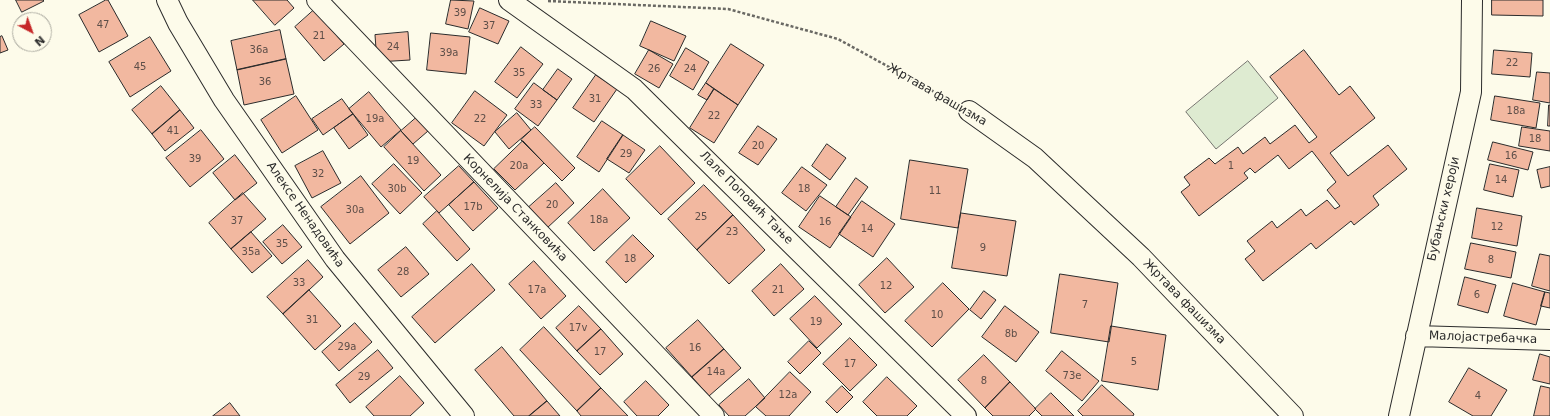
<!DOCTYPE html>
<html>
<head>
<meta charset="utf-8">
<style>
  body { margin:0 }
  #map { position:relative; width:1550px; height:416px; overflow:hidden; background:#fdfbea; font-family:"DejaVu Sans",sans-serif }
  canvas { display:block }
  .north { position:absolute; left:12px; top:12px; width:40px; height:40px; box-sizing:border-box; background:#fdfbea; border:1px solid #a9a89e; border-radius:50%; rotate:139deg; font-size:11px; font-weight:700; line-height:16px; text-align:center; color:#2b2b2b }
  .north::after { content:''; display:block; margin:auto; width:14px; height:18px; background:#c62828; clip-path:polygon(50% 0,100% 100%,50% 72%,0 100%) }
</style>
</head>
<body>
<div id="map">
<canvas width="1550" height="416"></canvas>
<div class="north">N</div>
</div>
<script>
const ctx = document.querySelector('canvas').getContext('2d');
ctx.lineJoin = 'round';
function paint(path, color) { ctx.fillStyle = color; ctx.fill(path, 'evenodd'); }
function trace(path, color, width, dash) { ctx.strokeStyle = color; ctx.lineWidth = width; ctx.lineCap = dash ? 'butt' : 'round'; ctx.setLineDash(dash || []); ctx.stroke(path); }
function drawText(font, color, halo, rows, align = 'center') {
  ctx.font = font + ' "DejaVu Sans",sans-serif'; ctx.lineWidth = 3; ctx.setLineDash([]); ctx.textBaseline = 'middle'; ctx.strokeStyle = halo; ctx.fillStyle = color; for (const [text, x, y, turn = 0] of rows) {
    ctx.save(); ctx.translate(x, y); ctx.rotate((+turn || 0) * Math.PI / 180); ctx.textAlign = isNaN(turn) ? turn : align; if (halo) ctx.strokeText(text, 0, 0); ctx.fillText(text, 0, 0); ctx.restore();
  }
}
const green = new Path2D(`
  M1248 61 1278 98 1216 149 1186 112Z`);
paint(green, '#deebd1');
trace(green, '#74746e', 1);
const building = new Path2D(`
  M16 0H43L44 1 22 12Z
  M106 0H108L128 36 99 52 79 15Z
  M253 0H287L294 8 275 25Z
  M451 0 474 1 468 29 446 24Z
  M1492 0H1543V16L1492 15Z
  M480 8 509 21 498 44 469 32Z
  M314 10 344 44 324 61 295 27Z
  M651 21 686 36 674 61 640 46Z
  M280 30 286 59 237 70 231 41Z
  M408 32 410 60 377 62 375 35Z
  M431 33 470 37 466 74 427 70Z
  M2 36 8 50 0 53V37Z
  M150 37 171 71 130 97 109 62Z
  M731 44 764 65 738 105 706 83Z
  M521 47 543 64 517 98 495 82Z
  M686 48 709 62 693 90 670 76Z
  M649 50 673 64 659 88 635 74Z
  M1304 50 1339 95 1350 86 1375 118 1330 153 1348 176 1388 145 1407 169 1373 196 1379 205 1354 225 1351 221 1316 249 1311 243 1263 281 1245 259 1255 251 1247 241 1272 221 1277 228 1301 209 1306 216 1327 200 1335 209 1340 206 1327 190 1336 182 1312 151 1289 169 1278 155 1255 173 1250 168 1244 173 1248 178 1199 216 1181 192 1190 185 1184 177 1209 158 1215 164 1238 147 1243 154 1265 137 1270 144 1295 125 1309 143 1317 137 1270 77Z
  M1494 50 1532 53 1530 77 1492 74Z
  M286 59 294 94 244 105 237 70Z
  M558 69 572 79 557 100 543 90Z
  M1537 72 1550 73V103L1533 100Z
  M596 75 617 89 594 122 573 108Z
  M534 83 557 100 538 126 515 109Z
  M706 83 714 89 707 100 698 95Z
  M161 86 180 110 152 134 132 110Z
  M714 89 738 105 714 143 690 128Z
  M475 91 507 115 484 146 452 123Z
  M369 92 401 130 381 147 349 109Z
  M296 96 318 130 282 153 261 120Z
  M1495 96 1540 103 1536 128 1491 120Z
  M342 99 353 114 323 135 312 119Z
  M1549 105H1550V126H1548Z
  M180 110 194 128 165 151 152 134Z
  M517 113 531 130 509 149 495 132Z
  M353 114 368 135 349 149 334 128Z
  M416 118 428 131 413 144 401 131Z
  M602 121 623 135 599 172 577 157Z
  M758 126 777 139 758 165 739 153Z
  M535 127 575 168 562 181 521 140Z
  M1522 127 1550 131V151L1519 146Z
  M201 130 224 159 190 187 166 158Z
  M401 131 441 175 424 191 384 147Z
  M623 135 645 150 629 173 607 159Z
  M523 141 544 163 515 190 494 169Z
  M1493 142 1533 152 1528 170 1488 160Z
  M827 144 846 158 830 180 812 166Z
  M660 146 695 183 661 215 626 179Z
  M323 151 341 183 312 198 295 166Z
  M235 155 257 183 235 200 213 173Z
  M910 160 968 169 958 228 901 219Z
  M394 164 422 193 400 214 372 184Z
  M1490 164 1519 170 1513 197 1484 190Z
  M459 166 474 182 439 213 424 197Z
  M802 167 827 185 806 211 782 193Z
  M1550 167V186L1541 188 1537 170Z
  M361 176 389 213 350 244 321 207Z
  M856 178 868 187 848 215 836 207Z
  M474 182 498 208 473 231 449 205Z
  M556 183 574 203 547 228 529 207Z
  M704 185 733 215 697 250 668 219Z
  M603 189 630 218 594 251 568 223Z
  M243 193 266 219 231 249 209 223Z
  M820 196 851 217 830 248 799 227Z
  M862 201 895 224 873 257 839 234Z
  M1477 208 1522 216 1517 246 1472 238Z
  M437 211 470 249 457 261 423 224Z
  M961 213 1016 221 1007 276 952 268Z
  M733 215 765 250 729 284 697 250Z
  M283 225 302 247 282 264 263 242Z
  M251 232 272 256 252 273 231 249Z
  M633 235 654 256 626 283 606 262Z
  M1471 243 1516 252 1511 278 1465 269Z
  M406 247 429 274 401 297 378 270Z
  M1540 254 1550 256V291L1532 286Z
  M887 258 914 287 885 313 859 285Z
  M308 260 323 277 283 314 267 297Z
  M534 261 566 296 541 319 509 284Z
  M472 264 495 290 435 343 412 317Z
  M781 264 804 289 774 316 752 291Z
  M1060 274 1118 283 1109 342 1051 333Z
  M1465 277 1496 285 1488 313 1458 305Z
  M943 283 969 309 932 347 905 321Z
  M1513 283 1545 292 1536 325 1504 316Z
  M309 290 341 326 315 350 283 314Z
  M984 291 996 300 981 319 970 310Z
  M1545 292 1550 293V308L1541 306Z
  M815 296 842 324 817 348 790 319Z
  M579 306 601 329 577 351 556 328Z
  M1005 306 1039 332 1016 362 982 337Z
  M698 320 724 349 692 377 666 348Z
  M355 323 372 342 339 371 322 352Z
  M1111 326 1166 335 1158 390 1102 381Z
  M544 327 601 388 577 411 520 350Z
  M601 329 623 354 600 375 577 351Z
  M850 338 877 365 850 391 823 364Z
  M809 341 821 353 800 374 788 362Z
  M502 347 547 401 529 416H514L475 370Z
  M724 349 741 368 709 396 692 377Z
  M378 350 393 368 350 403 336 385Z
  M1062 351 1099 381 1082 401 1046 371Z
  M1540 354 1550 357V384L1533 380Z
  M984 355 1010 382 985 408 958 380Z
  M1469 368 1507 390 1491 416H1473L1449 402Z
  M790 372 811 392 789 416H766L756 407Z
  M400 376 424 403 410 416H374L366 407Z
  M887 377 917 406 907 416H877L863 402Z
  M749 379 765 398 745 416H729L719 405Z
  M646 381 669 405 658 416H637L624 402Z
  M1010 382 1036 409 1029 416H993L985 408Z
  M1102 385 1134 414 1133 416H1083L1078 411Z
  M842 386 853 397 837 413 826 402Z
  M1541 386 1550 388V416H1534Z
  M601 388 628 416H581L577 411Z
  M1051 393 1074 416H1042L1035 409Z
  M547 401 560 416H529Z
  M230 403 240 416H213Z`);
paint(building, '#f2b8a0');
trace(building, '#2b2b2b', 1);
const street = new Path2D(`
  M167 0 178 23 224 100 335 259 464 416
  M317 0 714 416
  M509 0 634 89 966 416
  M969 111 1035 158 1141 257 1293 416
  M1416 336 1550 340
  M1399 416 1471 92 1472 0`);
trace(street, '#2b2b2b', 22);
trace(new Path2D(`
  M548 1 728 9 838 39 951 101`), '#6a6964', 2.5, [3, 2]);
trace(street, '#fdfbea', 20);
drawText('10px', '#5d4e48', null, [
  ["39",460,13],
  ["47",103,25],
  ["37",489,26],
  ["21",319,36],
  ["24",393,47],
  ["36a",259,50],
  ["39a",449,53],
  ["22",1512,63],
  ["45",140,67],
  ["26",654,69],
  ["24",690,69],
  ["35",519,73],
  ["36",265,82],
  ["31",595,99],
  ["33",536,105],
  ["18a",1516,111],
  ["22",714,116],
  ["19a",375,119],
  ["22",480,119],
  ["41",173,131],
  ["18",1535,139],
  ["20",758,146],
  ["29",626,154],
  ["16",1511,156],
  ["39",195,159],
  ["19",413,161],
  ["20a",519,166],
  ["1",1231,166],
  ["32",318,174],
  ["14",1501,180],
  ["30b",397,189],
  ["18",804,189],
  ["11",935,191],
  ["20",552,205],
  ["17b",473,207],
  ["30a",355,210],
  ["25",701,217],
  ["18a",599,220],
  ["37",237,221],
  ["16",825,222],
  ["12",1497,227],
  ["14",867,229],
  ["23",732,232],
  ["35",282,244],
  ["9",983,248],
  ["35a",251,252],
  ["18",630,259],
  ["8",1491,260],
  ["28",403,272],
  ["33",299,283],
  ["12",886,286],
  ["17a",537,290],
  ["21",778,290],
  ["6",1477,295],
  ["7",1085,305],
  ["10",937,315],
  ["31",312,320],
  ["19",816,322],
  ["17v",578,328],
  ["8b",1011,334],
  ["29a",347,347],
  ["16",695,348],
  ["17",600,352],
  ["5",1134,362],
  ["17",850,364],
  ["14a",716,372],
  ["73e",1072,376],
  ["29",364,377],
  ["8",984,381],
  ["12a",788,395],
  ["4",1478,396]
]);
drawText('12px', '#2b2b2b', '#fdfbea', [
  ["Жртава фашизма",937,95,30],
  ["Лале Поповић Тање",746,198,45],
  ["Корнелија Станковића",515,208,46],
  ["Бубањски хероји",1444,209,-77],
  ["Алексе Ненадовића",305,215,55],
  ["Жртава фашизма",1184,302,46],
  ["Малојастребачка",1483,338,2]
]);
</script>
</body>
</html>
